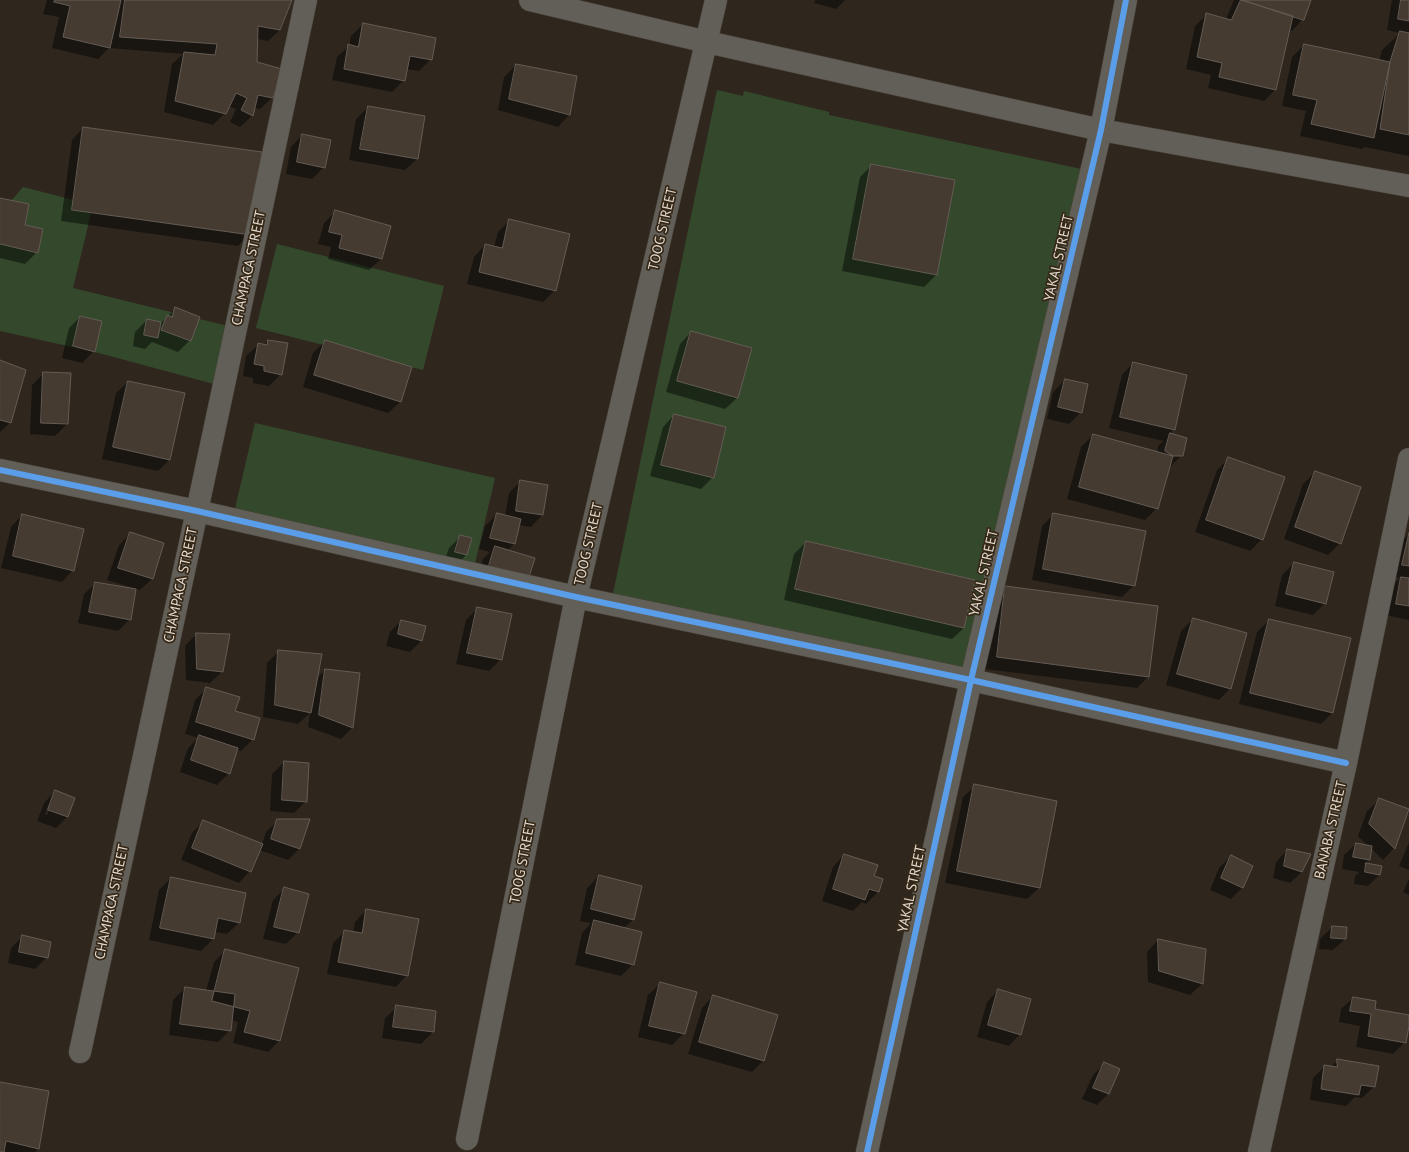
<!DOCTYPE html>
<html>
<head>
<meta charset="utf-8">
<style>
  body { margin:0 }
  canvas { display:block; background:#2f271e }
</style>
</head>
<body>
<canvas width="1409" height="1152"></canvas>
<script>
const ctx = document.querySelector('canvas').getContext('2d');
ctx.lineJoin = 'round';
function paint(path, color) { ctx.fillStyle = color; ctx.fill(path, 'evenodd'); }
function trace(path, color, width, dash) { ctx.strokeStyle = color; ctx.lineWidth = width; ctx.lineCap = dash ? 'butt' : 'round'; ctx.setLineDash(dash || []); ctx.stroke(path); }
function drawText(font, color, halo, rows, align = 'center') {
  ctx.font = font + ' "PT Sans",sans-serif'; ctx.lineWidth = 3.5; ctx.setLineDash([]); ctx.textBaseline = 'middle'; ctx.strokeStyle = halo; ctx.fillStyle = color; for (const [text, x, y, turn = 0] of rows) {
    ctx.save(); ctx.translate(x, y); ctx.rotate((+turn || 0) * Math.PI / 180); ctx.textAlign = isNaN(turn) ? turn : align; if (halo) ctx.strokeText(text, 0, 0); ctx.fillText(text, 0, 0); ctx.restore();
  }
}
paint(new Path2D(`
  M717 90 743 96 744 91 829 112V115L1086 170 968 669 613 594Z
  M23 187 93 205 73 288 228 326 214 384 95 352 0 331V214Z
  M277 244 444 286 423 370 256 328Z
  M255 423 495 478 474 568 234 513Z`), '#34492c');
paint(new Path2D(`
  M47 0H291L280 30 268 41 257 39 256 63 272 98 260 109 254 108 252 116 240 127 230 122 236 109 228 106 225 113 213 125 164 112 172 64 183 54 109 48 98 59 52 48 59 17 43 14Z
  M815 0H845L836 9 814 3Z
  M1234 0H1309L1303 19 1292 31 1289 30 1275 90 1264 101 1208 88 1211 75 1186 69 1195 26 1207 14 1226 19Z
  M1392 0H1409V156L1364 147 1362 149 1300 136 1306 111 1282 106 1292 57 1304 45 1379 61 1382 50 1400 33 1387 30Z
  M363 24 431 59 419 71 406 69 404 80 392 92 332 80 337 57 349 46 351 36Z
  M516 65 575 77 569 115 558 127 498 110 504 77Z
  M368 107 417 159 405 170 349 160 356 119Z
  M83 128 250 234 238 246 61 221 72 140Z
  M302 135 324 167 312 179 286 174 291 147Z
  M872 165 954 181 936 275 924 287 842 271 860 177Z
  M0 199 23 226 37 252 25 264 0 258Z
  M335 212 381 259 369 270 328 259 331 247 318 244 324 223Z
  M510 220 555 290 543 302 467 284 474 257 485 245 494 247 498 232Z
  M175 309 190 340 178 352 152 342 145 349 133 346 135 332 147 320 161 323Z
  M80 317 94 351 82 363 62 358 69 328Z
  M691 332 751 349 737 398 725 409 666 392 680 344Z
  M268 341 281 374 269 386 253 383V378L243 376 246 356 258 345 263 346Z
  M325 341 400 402 388 413 303 387 313 353Z
  M0 361 10 423 0 432Z
  M1133 363 1174 429 1169 434 1186 438 1182 455 1170 467 1157 508 1145 520 1067 499 1081 447 1093 435 1157 453 1158 446 1163 441 1109 428 1122 375Z
  M44 373 67 424 55 436 30 434 32 385Z
  M1065 380 1081 412 1069 424 1047 419 1053 392Z
  M128 382 169 460 158 471 102 459 116 393Z
  M674 415 713 477 701 489 650 476 663 427Z
  M1229 458 1262 539 1250 551 1195 532 1217 470Z
  M1315 472 1340 543 1328 555 1284 539 1303 484Z
  M521 481 542 515 531 527 519 525 514 544 477 581 483 559 490 552 479 549 485 526 497 514 505 516 509 493Z
  M1054 514 1134 585 1122 597 1032 580 1042 526Z
  M22 515 73 570 62 582 1 568 11 527Z
  M131 533 163 544 152 579 140 590 107 580 119 545Z
  M1409 534V620L1385 615 1389 589 1400 578 1391 576 1397 546Z
  M461 536 466 555 454 567 444 563 449 548Z
  M806 542 964 628 952 639 784 600 794 554Z
  M1294 563 1325 603 1313 615 1275 606 1282 575Z
  M96 583 130 619 118 631 78 623 84 594Z
  M1006 587 1148 677 1137 688 985 669 994 599Z
  M478 608 501 659 489 671 456 664 466 620Z
  M1193 619 1231 688 1219 700 1166 685 1181 631Z
  M1269 620 1332 713 1321 724 1239 704 1257 632Z
  M401 621 422 640 410 652 386 646 390 632Z
  M196 634 222 672 210 683 186 680 185 646Z
  M279 651 316 679 325 670 359 674 352 728 341 739 308 727 310 713 298 724 263 717 267 663Z
  M207 688 234 711 253 739 241 751 237 750 229 773 217 785 180 772 188 748 198 738 185 734 195 700Z
  M284 762 306 801 294 813 270 811 272 774Z
  M975 786 1039 888 1027 899 945 883 963 797Z
  M55 791 67 817 56 828 37 821 44 803ZM49 804H51L47 815 45 814Z
  M1379 800 1408 810 1394 848 1383 860 1371 848 1369 860 1364 864 1381 867 1379 875 1368 886 1354 884 1355 876 1359 872 1342 869 1344 855 1356 844 1368 846 1358 836 1367 811Z
  M278 820 300 848 288 860 259 850 250 871 239 883 181 860 192 833 203 822 262 844 266 832Z
  M1409 842V870L1399 866Z
  M1287 850 1302 872 1290 883 1273 878 1276 862Z
  M844 855 873 877 882 880 878 892 866 904 862 902 853 911 822 901 833 867Z
  M1231 856 1242 888 1231 899 1210 890 1219 868Z
  M599 876 634 919 624 928 633 964 621 976 575 965 582 933 591 923 580 921 587 888Z
  M171 878 239 923 227 934 214 932 213 939 201 951 149 940 159 890Z
  M1409 879V895L1403 892Z
  M284 889 298 932 286 944 263 939 273 900Z
  M366 910 407 975 396 987 327 974 333 943 345 931 353 933 355 922Z
  M1332 927 1345 939 1333 950 1319 949 1320 939Z
  M23 936 47 957 35 969 8 963 11 948Z
  M1158 940 1205 950 1202 984 1190 995 1148 982 1147 952Z
  M226 950 279 1041 268 1052 233 1043 238 1022 231 1020 230 1030 218 1042 169 1035 173 1000 185 988 206 991 214 962Z
  M660 984 684 1033 672 1045 638 1037 648 995Z
  M998 990 1020 1034 1009 1046 977 1037 987 1002Z
  M713 996 763 1061 752 1072 688 1054 702 1008Z
  M1353 998 1375 1002 1374 1010 1409 1016 1405 1042 1393 1054 1356 1047 1360 1026 1339 1022 1341 1009Z
  M397 1007 435 1012 433 1032 421 1044 382 1038 385 1018Z
  M1338 1060 1374 1087 1362 1098 1355 1097 1346 1106 1310 1100 1313 1078 1325 1066 1331 1067Z
  M1104 1064 1108 1094 1097 1105 1082 1099 1093 1075Z
  M0 1083 38 1149 35 1152H0Z`), '#0007');
const building = new Path2D(`
  M55 0H121L110 48 63 37 70 6 54 2Z
  M125 0H292L280 30 258 26 257 62 282 69 273 98 258 95 253 116 241 110 247 98 236 93 226 114 175 101 184 52 215 55 217 44 120 37Z
  M1241 0 1293 16 1276 90 1219 77 1222 63 1197 57 1206 13 1231 20Z
  M1243 0H1311L1304 20Z
  M1401 0H1409V21L1398 19Z
  M363 23 436 38 432 60 410 56 405 81 344 69 348 44 358 47Z
  M1400 31 1409 33V135L1380 129 1390 62Z
  M1304 44 1390 62 1374 138 1311 124 1317 100 1293 95Z
  M516 64 577 76 570 115 509 99Z
  M368 106 425 116 418 159 360 149Z
  M83 127 262 152 251 235 72 210Z
  M302 134 331 140 325 168 297 162Z
  M871 164 955 180 937 275 853 259Z
  M0 198 29 204 25 225 43 229 38 253 0 244Z
  M335 210 391 226 382 259 339 248 342 235 329 232Z
  M509 219 570 234 556 291 479 272 485 244 502 248Z
  M175 307 200 317 191 341 161 330 167 315 172 317Z
  M80 316 102 321 95 352 73 346Z
  M147 319 161 322 158 338 144 335Z
  M691 331 752 348 738 398 677 381Z
  M268 340 288 343 282 375 264 371V366L254 364 258 343 267 345Z
  M325 340 412 367 401 402 314 375Z
  M0 360 26 370 11 423 0 420Z
  M1133 362 1187 375 1175 430 1120 417Z
  M43 372 71 373 68 424 41 423Z
  M1065 379 1088 384 1082 413 1058 407Z
  M128 381 185 393 170 460 113 447Z
  M674 414 726 427 714 478 661 465Z
  M1170 433 1187 438 1183 456H1173L1165 451Z
  M1093 434 1173 456 1158 509 1079 487Z
  M1228 457 1285 477 1263 540 1206 520Z
  M1315 471 1361 487 1341 544 1295 527Z
  M520 480 548 485 543 515 516 511Z
  M497 513 521 519 515 544 490 538Z
  M1053 513 1146 531 1135 586 1043 569Z
  M22 514 84 529 74 571 13 556Z
  M130 532 164 543 153 579 118 568Z
  M1409 533V566L1402 565Z
  M460 535 472 538 467 555 455 552Z
  M806 541 975 580 964 628 795 589Z
  M495 546 535 558 528 580 488 569Z
  M1294 562 1334 572 1326 604 1286 594Z
  M1401 577 1409 578V606L1396 604Z
  M95 582 136 589 131 620 89 612Z
  M1005 586 1158 606 1149 677 997 657Z
  M477 607 512 614 502 660 467 653Z
  M1193 618 1247 633 1231 689 1177 674Z
  M1269 619 1351 638 1333 713 1250 693Z
  M401 620 426 626 422 641 398 634Z
  M196 633 230 634 223 672 197 669Z
  M278 650 322 654 311 713 275 705Z
  M325 669 360 673 353 728 319 715Z
  M206 687 240 697 235 711 260 718 254 740 196 722Z
  M199 735 238 748 230 774 191 760Z
  M284 761 309 763 307 802 282 800Z
  M974 784 1057 801 1040 888 957 871Z
  M55 790 75 798 68 817 48 810Z
  M1379 798 1409 809 1395 849 1369 824Z
  M277 819H310L300 849 271 839Z
  M203 820 263 844 251 872 192 848Z
  M1356 843 1372 846 1370 860 1353 857Z
  M1287 849 1311 854 1302 872 1284 866Z
  M844 854 878 865 874 876 883 879 879 892 869 889 865 900 833 889Z
  M1231 855 1253 866 1243 888 1221 878Z
  M1366 863 1382 866 1380 875 1365 872Z
  M599 875 642 886 634 920 591 909Z
  M171 877 246 893 240 923 218 918 214 939 160 928Z
  M284 887 309 894 299 933 274 927Z
  M366 909 419 919 408 976 338 962 344 930 362 933Z
  M594 920 642 932 634 965 586 953Z
  M1332 926 1347 927 1346 939 1331 938Z
  M22 935 51 942 48 958 19 952Z
  M1158 939 1206 949 1203 984 1159 971Z
  M225 949 299 968 280 1041 244 1032 250 1011 212 1001Z
  M660 982 697 992 685 1034 649 1026Z
  M185 987 235 994 231 1031 180 1024Z
  M998 989 1031 999 1021 1035 988 1025Z
  M713 995 778 1015 764 1061 699 1042Z
  M1353 997 1376 1001 1375 1009 1409 1015V1026L1406 1043 1368 1036 1371 1014 1350 1011Z
  M396 1005 436 1011 434 1032 393 1027Z
  M1337 1059 1379 1066 1375 1087 1361 1085 1359 1095 1321 1089 1324 1065 1337 1067Z
  M1104 1062 1120 1069 1109 1094 1093 1088Z
  M0 1082 49 1091 39 1149 6 1141 4 1152H0Z`);
paint(building, '#463b31');
trace(building, '#635c55', 1);
const street = new Path2D(`
  M530 0 707 42 1101 130 1409 186
  M0 470 197 511 576 597 971 680 1346 763
  M80 1052 197 511 306 0
  M467 1139 576 597 716 0
  M867 1152 971 680 1101 130 1126 0
  M1259 1152 1346 763 1409 459`);
trace(street, '#4a443c', 23);
trace(street, '#625f58', 22);
trace(new Path2D(`
  M0 470 197 511 576 597 971 680 1346 763
  M867 1152 971 680 1101 130 1126 0`), '#5a9eea', 6);
drawText('14px', '#e4dbd1', '#362817', [
  ["TOOG STREET",663,229,-77],
  ["YAKAL STREET",1059,258,-77],
  ["CHAMPACA STREET",249,268,-78],
  ["TOOG STREET",589,544,-77],
  ["YAKAL STREET",984,573,-77],
  ["CHAMPACA STREET",181,585,-78],
  ["BANABA STREET",1331,830,-77],
  ["TOOG STREET",523,862,-79],
  ["YAKAL STREET",912,889,-78],
  ["CHAMPACA STREET",112,902,-78]
]);
</script>
</body>
</html>
